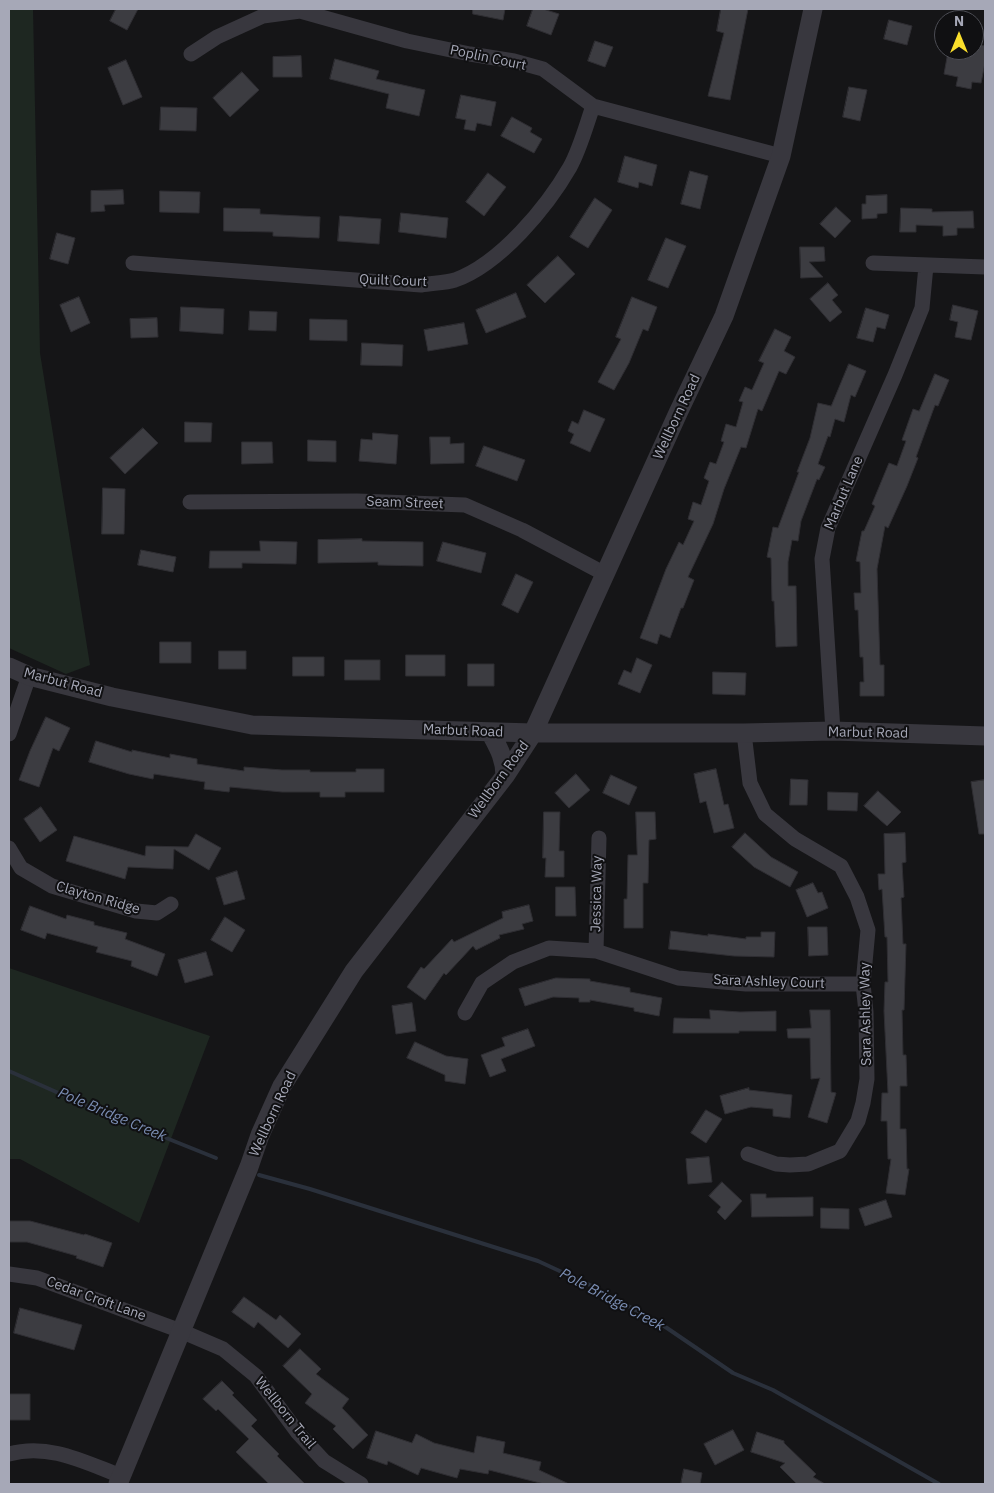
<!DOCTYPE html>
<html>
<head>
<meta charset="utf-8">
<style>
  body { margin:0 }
  #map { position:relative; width:994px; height:1493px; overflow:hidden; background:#151517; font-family:"IBM Plex Sans",sans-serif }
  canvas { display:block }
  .frame { position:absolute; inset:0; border:10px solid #a6a8b7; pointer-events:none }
  .north { position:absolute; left:934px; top:10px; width:50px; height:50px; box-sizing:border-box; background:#101012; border:1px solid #4c4d54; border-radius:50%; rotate:0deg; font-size:14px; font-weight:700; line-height:20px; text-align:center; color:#a6a8b7 }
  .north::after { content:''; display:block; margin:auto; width:18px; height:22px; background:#f9de2b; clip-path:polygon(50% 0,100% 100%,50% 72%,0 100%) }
</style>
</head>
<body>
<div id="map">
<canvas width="994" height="1493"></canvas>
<div class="frame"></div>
<div class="north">N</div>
</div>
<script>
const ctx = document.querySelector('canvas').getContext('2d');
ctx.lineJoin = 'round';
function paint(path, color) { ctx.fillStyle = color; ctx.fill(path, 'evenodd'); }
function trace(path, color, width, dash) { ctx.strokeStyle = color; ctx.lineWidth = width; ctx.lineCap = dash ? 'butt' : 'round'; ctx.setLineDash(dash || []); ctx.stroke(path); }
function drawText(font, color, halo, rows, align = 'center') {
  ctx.font = font + ' "IBM Plex Sans",sans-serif'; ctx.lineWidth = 4; ctx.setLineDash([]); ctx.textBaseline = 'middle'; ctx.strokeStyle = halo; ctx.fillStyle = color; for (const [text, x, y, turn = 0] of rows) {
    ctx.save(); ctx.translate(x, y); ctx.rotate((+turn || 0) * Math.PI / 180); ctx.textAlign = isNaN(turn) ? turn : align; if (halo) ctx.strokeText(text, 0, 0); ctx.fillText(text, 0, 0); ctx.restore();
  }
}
paint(new Path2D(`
  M9 9H33L40 353 90 665 66 674 9 648Z
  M9 968 210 1036 139 1223 20 1159H9Z`), '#1e2721');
trace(new Path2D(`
  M9 1071 99 1111 216 1158
  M259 1175 310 1189 538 1261 592 1286 664 1326 733 1373 773 1390 939 1484`), '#2a303b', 4);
const building = new Path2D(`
  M116 9H138L127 30 110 21Z
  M473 9H505L503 20 473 14Z
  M533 9H543L559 14 551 35 527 26Z
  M721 9H748L730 100 708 96 724 33 717 31Z
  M889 20 912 26 907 45 884 39Z
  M595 41 613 47 605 67 588 61Z
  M974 43 985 46V63L981 83 972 82 971 89 956 86 958 77 944 74 948 52 970 57 972 50H974Z
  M301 56 302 77H273V57Z
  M335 59 379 71 376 79 425 90 419 116 386 108 389 94 330 79Z
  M126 60 142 97 123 105 108 68Z
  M242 72 259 90 230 117 213 98Z
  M849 87 867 90 860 121 843 117Z
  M461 95 496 102 491 126 477 123 475 131 464 129 466 120 456 118Z
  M161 107 197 108 196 131 160 130Z
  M512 117 532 128 530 132 542 139 534 153 501 136Z
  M625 156 657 165 652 186 639 182 638 188 618 182Z
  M690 171 708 176 700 209 681 204Z
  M488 173 506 187 484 216 466 202Z
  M123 190 124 204 104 205 105 211 91 212V191Z
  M160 191 200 192 199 213 160 212Z
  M887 195V213L877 214V218L862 219V204H866V196Z
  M595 198 612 210 588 248 570 237Z
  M836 207 851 221 835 238 820 224Z
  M224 208 260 209V214L320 217 319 238 273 236V232L224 231Z
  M901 208 932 209V212L973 211 974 228H957V235L943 236V226L916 225V232H900Z
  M401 213 448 218 446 238 399 232Z
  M340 216 381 219 379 244 338 241Z
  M57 233 75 238 68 264 50 259Z
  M666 238 686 246 668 288 648 280Z
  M800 247H824L825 261 809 262 823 277 801 278Z
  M558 256 575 274 545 303 527 285Z
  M828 283 838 295 832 300 842 312 830 322 810 299Z
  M516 293 526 317 486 333 476 310Z
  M79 297 90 323 71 332 60 305Z
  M632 297 657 307 648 331 643 329 629 363 614 390 598 382 621 339 616 337Z
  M953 305 978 311 971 340 955 337 958 322 950 320Z
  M181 307 224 309 223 334 180 331Z
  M866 308 889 315 885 329 877 327 873 342 857 338Z
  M250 311 277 312 276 331 249 330Z
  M157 318 158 337 131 338 130 319Z
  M310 319 347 320V341L310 340Z
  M464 323 468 344 428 351 424 330Z
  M775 329 791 337 784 351 795 357 786 374 779 371 762 411 758 409 746 448 741 447 724 489 713 524 688 577 694 580 683 608H681L670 638 660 634 657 644 640 638 666 569 679 542 683 545 694 521 688 519 693 502 701 505 709 481 704 478 710 462 716 464 724 442 721 441 726 424 736 427 743 402 739 401 745 387 752 390 764 363 759 361Z
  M362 343 403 345 402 366 361 365Z
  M849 364 866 371 855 397 851 395 844 422 835 419 830 437 828 436 818 464 825 467 819 480 817 479 801 521 798 541 792 540 788 562V586H796L797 646 776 647 774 601H772L771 558 767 557 773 527 778 528 799 472H797L810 438 818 403 831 406Z
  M935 374 949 380 938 406 935 405 916 457 918 458 907 486 888 528 885 526 877 569 880 665H884V696H860V682H864L863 657H860L858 610H855L854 593H861L860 562 856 561 862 531H864L875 506 872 504 889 463 897 466 906 441 902 440 913 409 919 411Z
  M584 410 605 419 590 452 570 443 574 434 568 431 572 421 578 424Z
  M185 422 212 423 211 442H185Z
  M143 428 158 443 125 474 110 458Z
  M373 433 398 435 396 464 359 461 361 439 372 440Z
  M430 437H450V444L464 443V463L431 464Z
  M308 440 336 441V462L308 461Z
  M242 442H272L273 463 242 464Z
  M484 446 525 460 517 481 476 466Z
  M103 488 125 489 124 534H102Z
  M362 539V541L423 542V566L378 565V562L318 563V540Z
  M260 541 297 542 296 564 242 563V568H209L210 551H260Z
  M443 542 486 553 481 573 437 561Z
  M141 550 176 557 173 572 138 565Z
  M516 574 533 582 518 613 502 605Z
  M160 642H191V663H160Z
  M219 651H246V669H219Z
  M406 655H445V676H406Z
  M293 657H324V676H293Z
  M637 658 652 665 640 693 618 684 624 670 631 673Z
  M345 660H380V680H345Z
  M468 664H494V686H468Z
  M713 672 746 673 745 695 713 694Z
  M46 717 70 728 59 751 53 748 39 787 19 780 30 751Z
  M96 741 132 752V750L170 758V754L197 759V764L244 771V767L282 770H310V772H356V769H384V792H345V797H320V792H282L230 787 229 792 204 789 205 782 154 774 153 779 129 774 89 762Z
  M716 769 724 805 728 804 734 828 714 833 706 801 700 803 694 774Z
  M576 774 590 790 569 808 555 793Z
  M611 775 637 787 629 805 603 793Z
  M791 779 808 780 807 805H790Z
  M985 780V834H979L971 782Z
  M878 791 901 812 887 826 864 806Z
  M828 792 858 793 857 811 828 810Z
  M41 807 57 830 40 842 24 819Z
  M544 812H560L559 851H564V877H545L546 858H543Z
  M636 812H655L656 839 649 840 648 883H643V928H624V899H627L628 855H637Z
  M745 833 771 857 798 872 790 887 754 867 732 847Z
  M905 833 906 862 902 863 904 897 901 898 903 944H906L904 1010H902L903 1055H906L907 1086H900V1129H906L907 1169H909L905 1195 886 1193 891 1159H888L887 1121H881L882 1093H888L884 1011 885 982H888L887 937H885L882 889 879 890 878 874H885L884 834Z
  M196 834 221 848 209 870 174 849 173 869 128 867 125 879 66 861 74 836 145 856 146 846 188 847Z
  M237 871 245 899 224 905 216 878Z
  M813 883 818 893 822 892 828 908 807 917 796 890Z
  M556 887H575L576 916H556Z
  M529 905 533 921 522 924 524 929 499 935 500 938 476 950 473 946 446 975 444 973 425 1000 407 987 421 967 424 969 452 939 454 942 503 918 502 912Z
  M30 906 66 919 67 915 94 922V925L127 933 125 939 165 954 157 976 131 966 132 961 96 952 98 947 47 933 45 939 21 930Z
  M225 917 245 930 232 952 211 940Z
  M808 927H827L828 955 809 956Z
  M671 931 708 936V934L746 939V937H761V932H775L774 957 734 956 669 949Z
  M206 952 213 975 185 983 178 960Z
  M556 978 590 979V981L630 988V992L662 998 659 1016 634 1011V1008L590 1000V1002H579V998L553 997 525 1006 519 989Z
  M412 1003 416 1031 396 1034 392 1006Z
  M710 1010 740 1012 776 1011V1031H739V1033H673L674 1018 710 1019Z
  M810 1010H830L831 1092 836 1093 827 1123 808 1117 820 1078 811 1079 810 1038H788L787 1029 811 1028Z
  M528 1029 535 1046 501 1059 506 1071 490 1077 481 1055 505 1046 502 1038Z
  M415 1042 446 1056 468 1059 465 1084 445 1081V1075L407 1058Z
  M749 1088V1090L792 1095 790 1118 773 1116V1109L751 1107 725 1114 720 1096Z
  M706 1110 722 1119 706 1143 691 1133Z
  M709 1157 712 1182 688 1184 686 1159Z
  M722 1182 742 1201 725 1220 717 1212 721 1207 709 1196Z
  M751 1194H766V1198L813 1197V1216L752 1217Z
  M886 1200 892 1217 865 1226 859 1209Z
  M821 1208 849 1209V1229L821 1228Z
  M9 1221H30L84 1235 85 1234 112 1243 103 1267 76 1258 77 1256 27 1242H9Z
  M244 1297 276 1320 280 1315 301 1334 288 1348 258 1322 254 1328 232 1312Z
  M20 1308 82 1325 74 1350 14 1333Z
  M300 1349 321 1369 316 1374 349 1399 342 1408 368 1435 353 1449 333 1429 336 1426 305 1403 312 1394 283 1366Z
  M222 1381 234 1393 232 1395 257 1420 251 1426 279 1454 277 1456 305 1484H269L236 1452 249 1439 218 1409 216 1411 203 1399Z
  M9 1394H30V1420H9Z
  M733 1430 744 1450 715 1465 704 1444Z
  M376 1431 412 1443 416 1434 434 1443 474 1453 477 1436 505 1442 503 1453 541 1462 539 1470 569 1484H544L489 1470 488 1474 460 1469 457 1478 421 1468 418 1475 388 1461 387 1465 367 1458Z
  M757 1432 784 1441V1443L816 1474 813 1477 825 1484H797L780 1467 785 1463 751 1452Z
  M684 1469 702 1473 700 1484H681Z`);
paint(building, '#3c3c41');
trace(building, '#2f2e33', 1);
trace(new Path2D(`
  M191 54 217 37 263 16 300 11 407 41 470 54 514 61 543 69 593 106 781 156
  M133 263 421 285C432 283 445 283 455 280 500 264 547 207 570 167 580 149 586 126 593 106
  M873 263 985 267
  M190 502 357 501 465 505 522 530 605 574
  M833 731 822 559 828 528 895 375 922 308 926 266
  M744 733 750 783 765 814 795 839 841 866 857 897 868 930 863 984 866 1012 867 1079 863 1103 858 1121 840 1151 808 1164 790 1165 776 1164 748 1154
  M9 734 29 676
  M9 848 21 868 52 886 136 911 157 913 171 904
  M596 951 599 838
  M465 1013 482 983 513 962 549 948 596 951 678 978 746 984H863
  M9 1274 37 1278 181 1331 223 1349 256 1376 298 1433 324 1461 361 1484
  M9 1454C49 1443 84 1462 121 1476`), '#38373e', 15);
trace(new Path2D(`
  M9 667 29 676 112 697 252 725 533 733H744L833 731 985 736
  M490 732C498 747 505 758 505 776
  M118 1484 249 1167 260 1135 282 1086 354 971 505 776 533 733 678 413 724 316 781 156 813 9`), '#38373e', 19);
drawText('14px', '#a6a8b7', '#101012', [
  ["Poplin Court",488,58,12],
  ["Quilt Court",393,281,2],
  ["Wellborn Road",677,417,-65],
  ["Marbut Lane",844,493,-67],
  ["Seam Street",405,503,2],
  ["Marbut Road",63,683,15],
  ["Marbut Road",463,731,2],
  ["Marbut Road",868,733,1],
  ["Wellborn Road",499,780,-54],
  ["Jessica Way",597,894,-89],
  ["Clayton Ridge",98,898,16],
  ["Sara Ashley Court",769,982,2],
  ["Sara Ashley Way",866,1014,-91],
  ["Wellborn Road",273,1114,-65],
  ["Cedar Croft Lane",96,1299,20],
  ["Wellborn Trail",285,1413,51]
]);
drawText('italic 15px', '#7b8eb4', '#101012', [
  ["Pole Bridge Creek",112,1115,23],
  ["Pole Bridge Creek",612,1300,28]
]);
</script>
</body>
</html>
